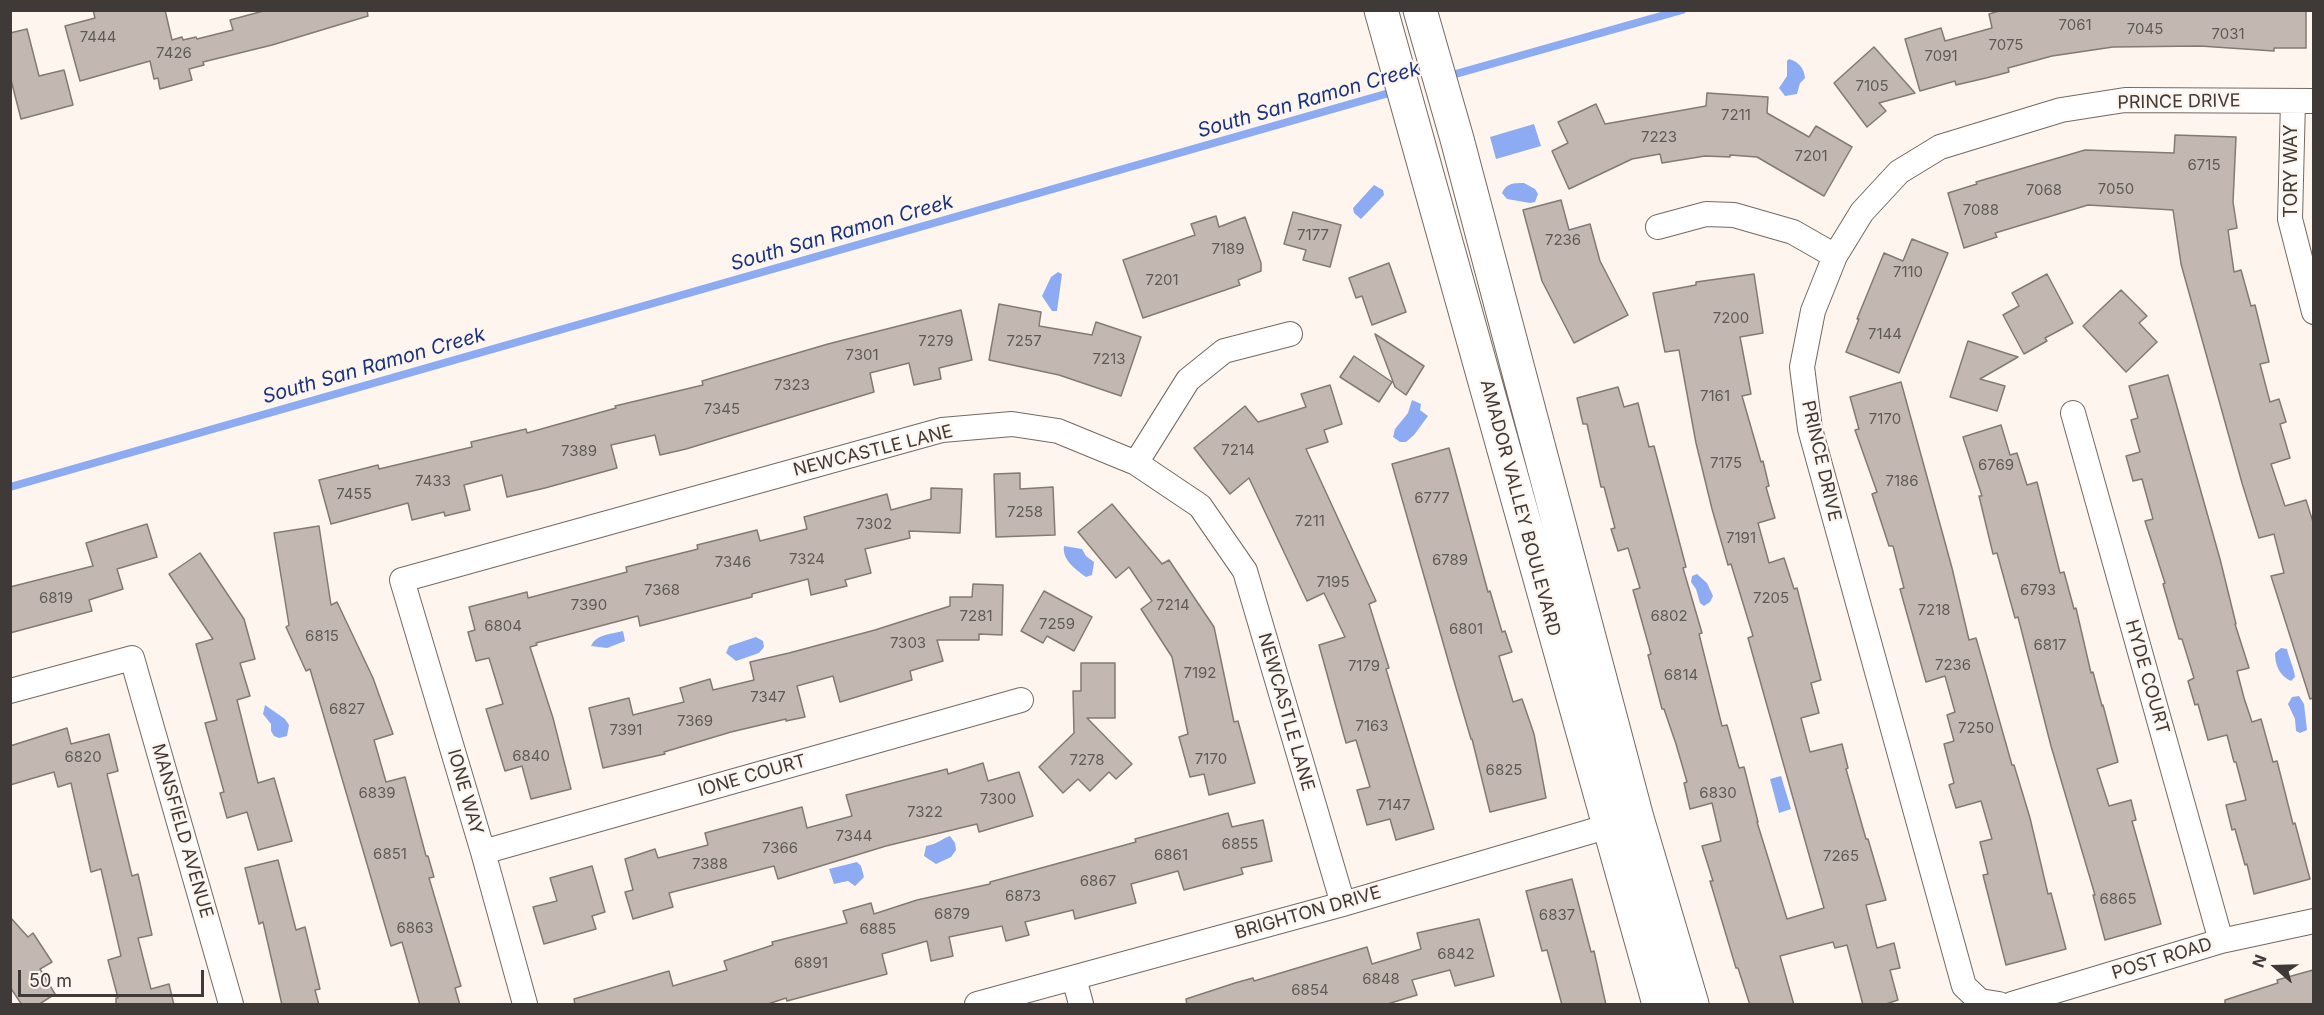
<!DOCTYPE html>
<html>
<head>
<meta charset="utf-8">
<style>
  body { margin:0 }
  #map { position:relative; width:2324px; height:1015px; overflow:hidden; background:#fef5ef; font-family:Inter,sans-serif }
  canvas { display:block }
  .frame { position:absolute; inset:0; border:12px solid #3f3a37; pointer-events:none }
  .north { position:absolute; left:2246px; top:937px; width:60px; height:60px; -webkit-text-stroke:4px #fef5ef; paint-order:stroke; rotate:290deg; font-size:16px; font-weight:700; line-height:24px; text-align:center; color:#3f3a37 }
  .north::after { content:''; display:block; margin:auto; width:21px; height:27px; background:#3f3a37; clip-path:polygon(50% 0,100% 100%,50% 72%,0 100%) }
  .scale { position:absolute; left:18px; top:970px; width:186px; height:27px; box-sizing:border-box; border:3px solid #3f3a37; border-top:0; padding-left:8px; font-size:18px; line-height:21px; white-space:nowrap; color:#3f3a37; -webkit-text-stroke:4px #fef5ef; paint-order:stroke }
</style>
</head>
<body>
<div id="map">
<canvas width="2324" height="1015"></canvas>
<div class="frame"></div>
<div class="north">N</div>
<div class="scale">50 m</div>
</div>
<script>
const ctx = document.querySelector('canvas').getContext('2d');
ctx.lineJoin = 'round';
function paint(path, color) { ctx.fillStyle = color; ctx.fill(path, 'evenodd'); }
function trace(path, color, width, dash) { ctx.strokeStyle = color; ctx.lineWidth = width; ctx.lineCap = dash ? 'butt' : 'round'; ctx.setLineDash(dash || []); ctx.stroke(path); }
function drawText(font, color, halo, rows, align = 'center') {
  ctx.font = font + ' Inter,sans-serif'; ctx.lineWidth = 4.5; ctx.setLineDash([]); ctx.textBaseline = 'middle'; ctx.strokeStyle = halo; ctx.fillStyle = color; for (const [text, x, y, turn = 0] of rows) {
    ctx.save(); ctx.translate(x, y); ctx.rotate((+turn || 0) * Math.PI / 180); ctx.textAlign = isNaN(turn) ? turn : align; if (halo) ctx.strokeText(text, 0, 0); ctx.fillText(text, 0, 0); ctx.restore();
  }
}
paint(new Path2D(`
  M1789 59C1799 62 1804 68 1805 78L1800 83 1797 94 1785 96 1779 88 1787 76V61Z
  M1534 124 1541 146 1496 159 1490 137Z
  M1524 183 1535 189 1538 194 1535 202 1530 203 1507 199 1502 193C1506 183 1514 183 1524 183Z
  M1374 185 1383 190 1384 195 1361 219 1354 213 1353 208Z
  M1058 272 1062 274 1057 311H1052L1042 296 1051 277Z
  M1412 400 1421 404 1420 410 1428 416 1414 435 1406 442H1400L1393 437 1395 429 1408 413Z
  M1064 546 1082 549 1086 556 1094 562 1092 575 1086 577C1075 569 1062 560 1064 546Z
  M1697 574 1707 583 1713 596 1710 602 1704 606 1700 603 1696 589 1691 582 1692 576Z
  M623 631 625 641 607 648 591 646C596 634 612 634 623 631Z
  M756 637 763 641 764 647 759 653 736 661 726 653 729 646Z
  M2281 648 2287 649C2289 658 2294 668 2295 677L2291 681C2279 676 2275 664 2275 653Z
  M2299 696 2304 704 2307 730 2300 733 2296 731 2295 719 2288 704 2292 697Z
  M265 705 285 719 289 725 287 736 279 738 274 736 271 731V724L263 714Z
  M1781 776 1791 809 1779 813 1770 779Z
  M950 836 955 843 956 850 951 857 936 864 924 856 926 846C938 844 941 839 950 836Z
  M857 862 861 866 864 877 855 886 848 881 834 884 829 869Z`), '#8dabf2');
trace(new Path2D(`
  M1445 77 1682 10
  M10 487 1396 91`), '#8dabf2', 8);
const building = new Path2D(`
  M93 10H165L172 40 182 37 183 40 196 37 197 39 233 30 230 20 267 10H367L368 16 272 45 203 62 204 65 189 69 192 80 160 89 158 78 154 79 150 61 80 81 65 26 95 18Z
  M2002 10H2306V48H2274V51L2200 46 2113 47 2052 56 2008 68 2009 72 1986 78 1956 85 1955 81 1920 91 1905 39 1941 28 1945 41 1992 28 1989 14Z
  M27 29 39 76 64 70 73 105 21 119 10 76V33Z
  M1874 47 1915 93 1879 103 1886 111 1867 127 1834 83Z
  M1707 93 1768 97 1767 113 1809 137 1816 126 1852 147 1824 196 1757 157 1730 155V157L1705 156 1662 163 1660 154 1632 159 1569 189 1552 151 1568 143 1558 122 1596 104 1605 124 1706 106Z
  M2175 135 2236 137 2233 202 2237 228 2228 230 2234 272 2241 270 2251 306 2255 305 2269 362 2260 364 2270 402 2279 399 2286 422 2280 424 2290 458 2271 464 2285 506 2306 500 2313 522V698L2310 699 2271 576 2284 573 2274 534 2259 538 2242 483 2181 264 2173 210 2088 205 1995 233 1997 237 1964 248 1948 193 1977 184 1976 182 2085 150 2174 153Z
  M1561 200 1569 230 1590 224 1600 261 1628 315 1574 343 1542 281 1523 210Z
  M1293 212 1341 225 1330 267 1303 260 1306 250 1284 244Z
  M1216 216 1219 227 1245 217 1261 263V271L1238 280 1240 285 1143 318 1123 260 1195 235 1191 224Z
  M1912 239 1948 253 1899 373 1846 352 1859 319H1857L1884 253 1903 261Z
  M1389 263 1406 312 1372 325 1362 296 1356 298 1349 278Z
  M1754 274 1763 333 1740 337 1751 394 1742 396 1761 462 1763 461 1769 486 1766 487 1775 518 1758 523 1769 563 1784 558 1794 589 1797 588 1821 680 1811 683 1819 713 1801 718 1810 752 1842 744 1848 768 1846 769 1866 839H1868L1886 900 1866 905 1877 948 1894 943 1900 968 1890 970 1898 1000 1883 1005H1863L1847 945 1835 948 1833 942 1780 956 1794 1005H1750L1738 968H1736L1710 881H1713L1702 846 1721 841 1712 803 1690 809 1684 783 1687 782 1676 744 1664 709H1662L1648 655 1651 654 1633 590 1640 588 1628 548 1618 551 1611 529 1615 528 1604 487H1601L1587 424H1583L1577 398 1618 387 1624 407 1638 403 1649 447 1654 446 1686 567 1683 568 1702 633 1699 634 1722 726 1727 725 1739 768 1744 767 1758 822H1757L1787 919 1824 908 1748 638 1753 636 1731 564 1728 565 1712 509 1696 443 1679 350 1665 352 1653 293 1696 285V282Z
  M2047 274 2073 323 2045 338 2047 341 2024 354 2003 315 2019 306 2012 293Z
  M2121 290 2147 316 2139 323 2157 342 2126 372 2083 326Z
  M999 304 1041 312 1039 326 1092 335 1096 322 1141 337 1121 396 1059 375 989 360Z
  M961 310 972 360 939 368 941 379 914 385 909 363 870 373 874 392 686 449 660 455 655 435 611 445 617 468 545 488 507 497 502 475 464 485 470 510 445 516 444 512 412 520 408 503 331 524 319 480 378 465 379 469 472 447 471 442 526 429 527 433 616 408 615 406 703 385 702 381 828 344Z
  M1375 334 1424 366 1406 395 1395 387Z
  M1968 341 2018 357 1980 379 2005 386 1997 411 1950 397Z
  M1354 356 1392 382 1379 402 1340 377Z
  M2168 375 2220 559 2236 624H2235L2249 668 2237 671 2244 698 2252 722 2261 719 2273 762 2277 761 2293 824 2295 823 2310 879 2254 894 2247 864 2245 865 2235 829 2232 830 2226 805 2246 800 2236 762H2234L2227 735 2208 740 2198 704 2195 705 2188 681 2194 678 2182 639H2179L2163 584 2165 583 2145 521 2153 519 2142 479 2133 481 2126 456 2140 452 2131 420 2138 418 2129 386Z
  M1901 382 1952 568 1969 640 1976 638 2012 765H2014L2030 818 2048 894 2051 893 2066 949 2006 965 1983 875 1988 874 1980 842 1992 839 1981 801 1956 808 1949 785 1954 783 1944 744 1954 741 1947 715 1955 712 1945 676 1926 682 1900 589 1904 588 1893 546H1889L1872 494 1877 492 1855 430 1859 429 1850 397Z
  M1330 385 1342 424 1324 430 1328 442 1306 449 1376 601 1369 604 1389 668 1386 669 1434 829 1396 840 1390 819 1367 825 1357 790 1370 787 1356 740 1346 743 1319 645 1345 637 1324 593 1307 601 1249 478 1230 494 1194 448 1245 406 1258 422 1306 407 1301 394Z
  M2001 425 2010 455 2017 453 2027 485 2037 482 2060 573 2064 572 2074 609 2076 608 2091 673 2093 672 2102 706 2103 705 2118 762 2097 769 2109 806 2131 800 2136 820 2132 821 2161 924 2105 940 2093 895H2095L2051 746 2018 617 2015 618 1997 553 1993 554 1979 496H1982L1963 437Z
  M1449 448 1488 592 1490 591 1502 632 1505 631 1512 652 1499 656 1513 702 1522 699 1534 734 1546 798 1490 812 1472 739H1471L1454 681 1392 464Z
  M1020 473V489L1053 487 1055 535 996 537 994 474Z
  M931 488 962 489 960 533 909 531 910 538 865 549 871 573 845 580 847 586 811 595 808 579 752 594V597L640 626 638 616 536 643 537 645 530 647 553 718 571 789 531 799 522 766 505 771 486 709 503 704 489 658 476 661 468 632 475 630 469 607 527 592 528 598 627 572 626 567 698 549 697 545 757 530 760 541 807 529 804 517 887 494 891 510 931 499Z
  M1112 504 1162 564 1169 560 1214 627 1234 722 1238 721 1255 783 1209 795 1204 774 1190 777 1179 737 1188 734 1172 657 1141 609 1152 601 1129 567 1116 578 1078 532Z
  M147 524 157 557 117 569 123 589 89 600 92 611 10 633V587L93 566 86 543Z
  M319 526 331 605 337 602 373 678 393 734 374 740 386 782 405 777 426 856H428L434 877 429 878 461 986 455 988 460 1005H420L402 942 391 946 310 669 306 671 286 627 289 625 274 533Z
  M200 553 244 619 255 659 240 663 250 696 237 700 258 783 274 778 292 841 258 850 247 812 227 818 220 793 224 792 205 723 217 720 196 644 213 639 169 574Z
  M973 584 1003 585 1002 635 979 634V640H937L943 661 910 671 912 680 840 702 833 676 797 686 805 717 786 721V719L731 732 664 752 665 754 603 768 589 708 629 698 633 715 684 702 680 688 710 679 713 690 754 680 750 662 789 653 875 630 950 606V597H972Z
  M1044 591 1092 617 1074 651 1047 636 1043 643 1021 631Z
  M1081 663H1115V718H1087L1132 764 1116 779 1109 772 1090 791 1078 779 1063 793 1039 767 1074 733 1073 691H1081Z
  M67 728 71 744 109 734 118 771 107 774 132 876 138 874 152 935 138 938 151 989 169 984 174 1005H116V998H118L108 960 121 956 101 869 91 872 71 783 58 787 54 772 10 785V746Z
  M983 763 988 781 1019 772 1033 816 979 832 977 824 886 846 778 879 774 866 669 893 673 907 633 919 625 892 633 890 625 859 655 849 658 858 708 845 705 833 802 807 807 828 852 816 846 795 947 769 948 774Z
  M1228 813 1232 827 1263 820 1272 861 1241 868 1243 874 1184 890 1178 871 1131 884 1136 903 1075 919 1073 910 1025 922 1029 935 1006 941 1002 926 949 937 953 956 931 961 927 941 882 954 887 974 787 1001 786 998 765 1005H575L574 999 669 971 673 986 727 970 724 961 773 945 772 942 847 923 843 911 871 903 874 914 917 900 990 884V882L1136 842 1135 839Z
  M278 860 296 930 305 927 320 989 315 990 319 1005H282L263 922 259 924 245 868Z
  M592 866 605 912 592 916 596 929 544 944 533 907 557 901 550 878Z
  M1572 879 1591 952 1594 951 1606 1005H1562L1547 950 1542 951 1526 891Z
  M10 917 28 937 33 933 52 962 40 969 55 994 38 1005H22L10 987Z
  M1479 919 1494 976 1455 986 1450 970 1412 980 1417 995 1384 1005H1187L1186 999 1235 983 1253 978 1254 981 1367 947 1372 964 1421 949 1417 933Z
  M2313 970V1005H2225V1000L2278 983 2277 980Z`);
paint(building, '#c3b8b1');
trace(building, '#847a74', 1.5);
const street = new Path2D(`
  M2293 101 2290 219 2314 312
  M1658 227 1706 214 1734 215 1793 232 1835 256
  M2073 413 2221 941
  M1136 463 1188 380 1224 351 1290 334
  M10 691 132 658 231 1004
  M483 852 1021 700
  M1074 978 1081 1004
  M525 1004 483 852 402 580 942 430 1012 424 1058 431 1136 463 1200 506 1245 571 1343 904
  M977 1004 1343 904 1623 822
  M1999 1004 1980 1001 1964 986 1810 429 1802 367 1813 311 1835 256 1862 212 1899 172 1940 147 2061 110 2125 100 2314 101
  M2012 1004 2221 941 2314 921`);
const secondary = new Path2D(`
  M1381 10 1659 1004
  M1420 10 1457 139 1637 818 1692 1004`);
trace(street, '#736962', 26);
trace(secondary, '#736962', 35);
trace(street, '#fff', 24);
trace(secondary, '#fff', 33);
drawText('15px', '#605a56', null, [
  ["7061",2075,25],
  ["7045",2145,29],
  ["7031",2228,34],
  ["7444",98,37],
  ["7075",2006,45],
  ["7426",174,53],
  ["7091",1941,56],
  ["7105",1872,86],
  ["7211",1736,115],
  ["7223",1659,137],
  ["7201",1811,156],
  ["6715",2204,165],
  ["7050",2116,189],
  ["7068",2044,190],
  ["7088",1981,210],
  ["7177",1313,235],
  ["7236",1563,240],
  ["7189",1228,249],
  ["7110",1908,272],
  ["7201",1162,280],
  ["7200",1731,318],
  ["7144",1885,334],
  ["7279",936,341],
  ["7257",1024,341],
  ["7301",862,355],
  ["7213",1109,359],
  ["7323",792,385],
  ["7161",1715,396],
  ["7345",722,409],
  ["7170",1885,419],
  ["7214",1238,450],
  ["7389",579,451],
  ["7175",1726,463],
  ["6769",1996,465],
  ["7433",433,481],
  ["7186",1902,481],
  ["7455",354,494],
  ["6777",1432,498],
  ["7258",1025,512],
  ["7211",1310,521],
  ["7302",874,524],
  ["7191",1741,538],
  ["7324",807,559],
  ["6789",1450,560],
  ["7346",733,562],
  ["7195",1333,582],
  ["7368",662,590],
  ["6793",2038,590],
  ["6819",56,598],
  ["7205",1771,598],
  ["7390",589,605],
  ["7214",1173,605],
  ["7218",1934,610],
  ["7281",976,616],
  ["6802",1669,616],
  ["7259",1057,624],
  ["6804",503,626],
  ["6801",1466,629],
  ["6815",322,636],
  ["7303",908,643],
  ["6817",2050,645],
  ["7236",1953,665],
  ["7179",1364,666],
  ["7192",1200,673],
  ["6814",1681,675],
  ["7347",768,697],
  ["6827",347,709],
  ["7369",695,721],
  ["7163",1372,726],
  ["7250",1976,728],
  ["7391",626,730],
  ["6840",531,756],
  ["6820",83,757],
  ["7170",1211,759],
  ["7278",1087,760],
  ["6825",1504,770],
  ["6839",377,793],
  ["6830",1718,793],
  ["7300",998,799],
  ["7147",1394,805],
  ["7322",925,812],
  ["7344",854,836],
  ["6855",1240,844],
  ["7366",780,848],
  ["6851",390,854],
  ["6861",1171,855],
  ["7265",1841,856],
  ["7388",710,864],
  ["6867",1098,881],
  ["6873",1023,896],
  ["6865",2118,899],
  ["6879",952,914],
  ["6837",1557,915],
  ["6863",415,928],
  ["6885",878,929],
  ["6842",1456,954],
  ["6891",811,963],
  ["6848",1381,979],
  ["6854",1310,990]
]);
drawText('18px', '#3f3a37', '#fef5ef', [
  ["PRINCE DRIVE",2179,102,-1],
  ["TORY WAY",2292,171,-90],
  ["NEWCASTLE LANE",873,451,-14],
  ["PRINCE DRIVE",1821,461,77],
  ["AMADOR VALLEY BOULEVARD",1520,508,75],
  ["HYDE COURT",2147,677,74],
  ["NEWCASTLE LANE",1286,712,74],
  ["IONE COURT",752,776,-16],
  ["IONE WAY",465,792,74],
  ["MANSFIELD AVENUE",182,831,74],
  ["BRIGHTON DRIVE",1308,913,-16],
  ["POST ROAD",2162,959,-17]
]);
drawText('italic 20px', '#193282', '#fef5ef', [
  ["South San Ramon Creek",1309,100,-16],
  ["South San Ramon Creek",842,233,-16],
  ["South San Ramon Creek",374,366,-16]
]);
</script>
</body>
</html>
